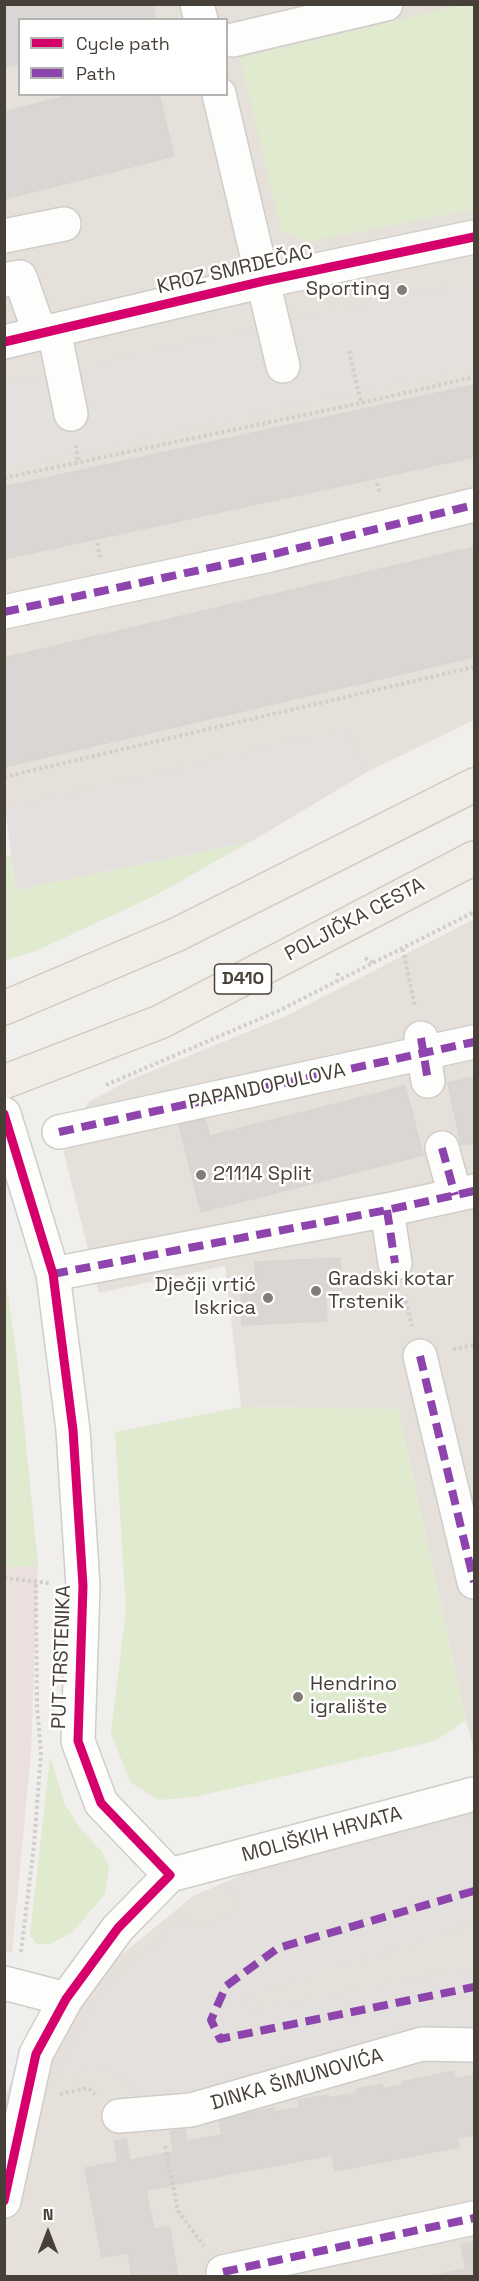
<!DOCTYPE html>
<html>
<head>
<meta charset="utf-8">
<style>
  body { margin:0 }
  #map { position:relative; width:479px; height:2281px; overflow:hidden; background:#f1efec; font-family:"Space Grotesk",sans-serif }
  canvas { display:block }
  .frame { position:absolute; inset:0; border:6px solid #474038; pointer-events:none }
  .legend { position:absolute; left:18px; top:18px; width:210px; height:78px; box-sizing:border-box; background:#fff; border:2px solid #b5b3af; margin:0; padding:8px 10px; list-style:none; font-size:18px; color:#474038 }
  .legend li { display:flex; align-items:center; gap:12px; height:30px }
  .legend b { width:30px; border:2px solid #b5b3af }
  .north { position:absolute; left:18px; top:2203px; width:60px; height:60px; -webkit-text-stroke:4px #fff; paint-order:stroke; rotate:0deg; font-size:16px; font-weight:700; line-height:24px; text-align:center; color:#474038 }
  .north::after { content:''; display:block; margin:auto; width:21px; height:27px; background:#474038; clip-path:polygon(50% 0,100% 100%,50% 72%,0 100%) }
</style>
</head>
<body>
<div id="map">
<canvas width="479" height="2281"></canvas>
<div class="frame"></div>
<ul class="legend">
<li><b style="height:8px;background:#d6006c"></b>Cycle path</li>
<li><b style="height:8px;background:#8e44ad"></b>Path</li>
</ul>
<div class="north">N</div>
</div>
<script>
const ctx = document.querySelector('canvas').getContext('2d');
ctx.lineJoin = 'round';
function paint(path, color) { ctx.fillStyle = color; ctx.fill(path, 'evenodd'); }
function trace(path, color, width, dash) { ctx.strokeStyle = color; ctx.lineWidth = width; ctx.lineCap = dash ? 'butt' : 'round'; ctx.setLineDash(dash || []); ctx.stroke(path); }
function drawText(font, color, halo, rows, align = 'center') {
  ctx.font = font + ' "Space Grotesk",sans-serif'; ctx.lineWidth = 5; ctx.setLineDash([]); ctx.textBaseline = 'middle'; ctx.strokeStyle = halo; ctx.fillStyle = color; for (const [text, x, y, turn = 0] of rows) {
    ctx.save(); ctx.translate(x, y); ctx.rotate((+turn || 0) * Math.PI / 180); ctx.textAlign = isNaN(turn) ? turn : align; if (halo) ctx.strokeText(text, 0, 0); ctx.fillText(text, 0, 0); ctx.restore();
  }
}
paint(new Path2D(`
  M4 5H474V720L365 773 250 842 4 813ZM20 20H226V94H20Z
  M474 919V1750L466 1720 398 1409 241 1407 225 1266 99 1293 64 1153 70 1126 90 1101 132 1079 284 1017Z
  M474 1808V2276H5L4 2101 10 2084 115 1960 193 1896 258 1868Z`), '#e5e1da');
paint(new Path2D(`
  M4 1274 18 1366 38 1566 31 1752 12 1953 4 1950Z`), '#ebe0dd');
paint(new Path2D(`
  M463 5H474V209L306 242 281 230 240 58Z
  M250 842 154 896 36 951 5 960V858L11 855 16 890Z
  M5 1274 18 1366 38 1566 5 1567Z
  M241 1407 398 1409 466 1720 435 1741 195 1797 158 1800 130 1782 111 1733 126 1610 115 1432Z
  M50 1757 65 1805 80 1828 102 1852 109 1867 105 1894 73 1932 50 1944H37L30 1935Z`), '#e0eace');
paint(new Path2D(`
  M474 281V367L5 470 4 383Z
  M349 728 365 773 250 842 16 890 5 808Z
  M474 1815V1924L246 1998 248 2010 474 1967V2026L143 2101 105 2066 53 2077 102 1989 187 1913 198 1929 238 1910 228 1882 325 1851Z`), '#e3e0dd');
const building = new Path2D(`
  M4 4H152L156 20H20V64L4 67Z
  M74 94H159L174 156 4 199V112Z
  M474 385V457L4 559V487Z
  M474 547V657L4 767V658Z
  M474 1077V1143L461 1145 448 1083Z
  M405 1086 423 1155 201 1212 179 1125 205 1118 210 1136Z
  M340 1258 342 1290 325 1291 327 1321 242 1325 241 1289 256 1288 255 1262Z
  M454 2071 455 2079 474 2075V2135L457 2138 459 2147 335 2171 332 2155 146 2190 154 2229 169 2226 178 2276H132L128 2253 102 2257 85 2168 118 2162 114 2141 126 2139 130 2160 174 2152 170 2132 185 2129 187 2141 222 2135 218 2118 274 2108V2112L299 2107 298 2100 329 2095V2098L357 2093 356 2089 382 2084 383 2089 402 2085V2082Z
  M474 2242V2276H431L466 2269 461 2245Z`);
paint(building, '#d9d6d3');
trace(building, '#d9d6d2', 1.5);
const minor = new Path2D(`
  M197 4 201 20
  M233 40 386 4
  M219 94 283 366
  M4 236 64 224
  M4 280 20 277 40 334
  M54 330 71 414
  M4 342 264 281 474 237
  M4 612 270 555 474 505
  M421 1038 428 1081
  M4 1114 53 1274 73 1430 83 1586 78 1741 101 1803 170 1875
  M59 1132 474 1042
  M442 1148 455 1195
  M387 1210 395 1263
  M53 1274 387 1210 474 1191
  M420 1356 474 1582
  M170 1875 474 1794
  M4 1983 66 1999
  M119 2116 191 2110 422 2044 474 2045
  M4 2201 36 2054 66 1999 118 1928 170 1875
  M223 2272 474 2218`);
const major = new Path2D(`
  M4 1008 178 934 474 785
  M4 1082 160 1022 474 858`);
trace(minor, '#cfcdca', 36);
trace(major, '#d2cabb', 36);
trace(new Path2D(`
  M349 351 361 403
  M76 445 78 462
  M4 478 361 403 474 377
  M377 483 380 494
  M97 543 100 557
  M4 777 474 667
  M403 949 415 1007
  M365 958 374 963
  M337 982 338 972
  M106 1085 278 1011 474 912
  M404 1295 412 1326
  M453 1349 474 1345
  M4 1578 49 1583
  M21 1952 34 1845 41 1752 37 1706 36 1582
  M60 2094 88 2088 95 2094
  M165 2146 178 2211 204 2246`), '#d1cfcb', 4, [3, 3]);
trace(minor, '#fdfdfc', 33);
trace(major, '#f1ece5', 33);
trace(new Path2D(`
  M4 612 270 555 474 505
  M421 1038 428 1081
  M59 1132 474 1042
  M442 1148 455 1195
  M387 1210 395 1263
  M53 1274 387 1210 474 1191
  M420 1356 474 1582
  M474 1891 278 1948 226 1986 211 2020 220 2039 474 1987
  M223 2272 474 2218`), '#8e44ad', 8, [15, 8]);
trace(new Path2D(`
  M4 342 264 281 474 237
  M4 1114 53 1274 73 1430 83 1586 78 1741 101 1803 170 1875 118 1928 66 1999 36 2054 4 2201`), '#d6006c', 9);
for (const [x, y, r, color] of [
  [402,290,6,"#827d77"],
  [201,1175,6,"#827d77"],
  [316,1291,6,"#827d77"],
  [268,1298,6,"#827d77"],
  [298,1697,6,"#827d77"]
]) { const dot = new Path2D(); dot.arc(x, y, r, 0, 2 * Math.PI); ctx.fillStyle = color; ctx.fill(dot); trace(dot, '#fff', 2); }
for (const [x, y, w] of [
  [243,979,57]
]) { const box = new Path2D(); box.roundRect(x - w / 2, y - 15, w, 30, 4.5); ctx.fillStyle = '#fff'; ctx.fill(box); trace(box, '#474038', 1.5); }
drawText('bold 18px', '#474038', null, [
  ["D410",243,979]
]);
drawText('20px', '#474038', '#fff', [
  ["KROZ SMRDEČAC",235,270,-13],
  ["POLJIČKA CESTA",355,920,-28],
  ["PAPANDOPULOVA",267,1087,-12],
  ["PUT TRSTENIKA",62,1657,-88],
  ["MOLIŠKIH HRVATA",322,1835,-15],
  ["DINKA ŠIMUNOVIĆA",297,2080,-16]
]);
drawText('20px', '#474038', '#fff', [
  ["Sporting",390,290,"right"],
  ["21114 Split",213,1175],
  ["Gradski kotar",328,1280],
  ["Trstenik",328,1303],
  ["Dječji vrtić",256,1286,"right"],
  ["Iskrica",256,1309,"right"],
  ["Hendrino",310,1685],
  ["igralište",310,1708]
], 'left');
</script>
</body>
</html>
